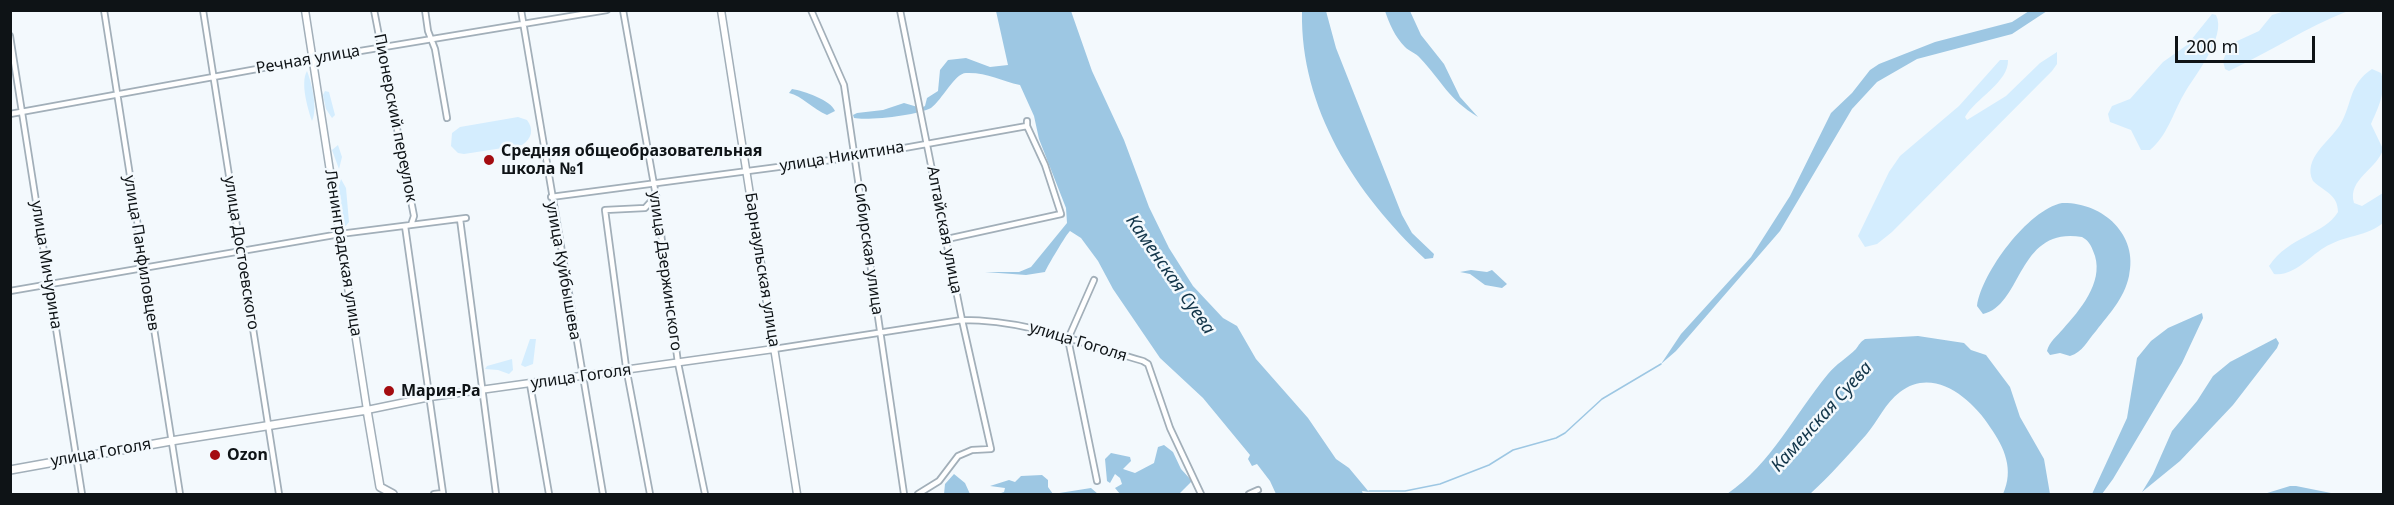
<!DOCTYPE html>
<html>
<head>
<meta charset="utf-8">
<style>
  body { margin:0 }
  #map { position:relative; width:2394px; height:505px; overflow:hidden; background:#f3f9fd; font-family:"Noto Sans",sans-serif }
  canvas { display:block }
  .frame { position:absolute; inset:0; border:12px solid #0e1316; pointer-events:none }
  .scale { position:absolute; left:2175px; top:36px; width:140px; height:27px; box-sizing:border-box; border:3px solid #0e1316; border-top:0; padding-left:8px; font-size:18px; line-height:21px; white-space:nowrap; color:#0e1316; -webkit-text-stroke:4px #f3f9fd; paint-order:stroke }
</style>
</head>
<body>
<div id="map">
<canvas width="2394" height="505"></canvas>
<div class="frame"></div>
<div class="scale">200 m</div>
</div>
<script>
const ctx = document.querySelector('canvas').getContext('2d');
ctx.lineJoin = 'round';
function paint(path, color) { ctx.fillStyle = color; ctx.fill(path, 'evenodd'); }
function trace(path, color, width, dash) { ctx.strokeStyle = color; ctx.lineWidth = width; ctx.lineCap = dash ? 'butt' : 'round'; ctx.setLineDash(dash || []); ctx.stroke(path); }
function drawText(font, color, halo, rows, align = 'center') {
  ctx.font = font + ' "Noto Sans",sans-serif'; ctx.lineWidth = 5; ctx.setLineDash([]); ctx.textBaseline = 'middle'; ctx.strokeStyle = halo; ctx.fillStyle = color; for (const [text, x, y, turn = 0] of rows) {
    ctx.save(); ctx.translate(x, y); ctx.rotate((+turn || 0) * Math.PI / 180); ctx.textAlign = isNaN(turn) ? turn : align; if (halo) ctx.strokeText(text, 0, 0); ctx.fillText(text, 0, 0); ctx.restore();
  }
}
paint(new Path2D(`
  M2285 11H2348C2306 27 2270 52 2229 71L2225 69 2223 61 2228 48 2235 42 2259 31 2272 15Z
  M2212 14 2216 15C2227 37 2194 76 2184 94 2173 113 2167 136 2150 150H2141L2131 130 2110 122 2108 114 2112 106 2130 99 2163 62 2187 45Z
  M2057 52V64L2052 71 1892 232 1877 244 1865 247 1858 236 1889 172 1900 156 1959 106 2000 60H2008C2009 82 1975 99 1965 117L1967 120 2006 96 2040 63Z
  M2372 69 2381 73C2387 91 2378 108 2371 124L2383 149C2378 169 2347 179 2354 203L2362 206 2383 193V223C2367 236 2349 235 2331 244 2312 252 2296 277 2274 274L2269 266C2289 236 2324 235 2338 212 2338 194 2323 191 2313 181 2302 159 2330 141 2340 125 2353 103 2348 85 2372 69Z
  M307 71C312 83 318 110 312 121 308 109 300 83 307 71Z
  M325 91 329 92 335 115 332 118 326 109 323 95Z
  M518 117 527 120C534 129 532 139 522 145L464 154 458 153 451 146 452 133 460 127Z
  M338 145 342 157 339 169 332 150Z
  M341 179 346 188 349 222 345 227 341 225C337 212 336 193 341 179Z
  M530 339H536L533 364 525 367 521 365Z
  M512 359 513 370 509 374 498 370 485 369 487 366Z`), '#d4edfe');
paint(new Path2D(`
  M996 11H1071L1092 71 1124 140 1149 207 1169 248 1193 286 1223 318 1237 326 1256 359 1308 418 1336 459 1349 468 1369 492 1362 491 1363 494H1276L1270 481 1257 464 1252 466 1248 459 1250 455 1203 398 1160 358 1113 289 1098 261 1081 238 1070 231C1067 233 1047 267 1045 272L1026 275 985 272H1019L1031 267 1067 223 1066 208 1039 139 1034 116 1020 85C1001 81 986 72 966 73 955 73 942 100 931 108 919 115 868 121 854 118L853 115 857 113 883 110 904 103 921 108 925 106 927 98 938 91 940 70 948 60 966 58 990 67 1008 65Z
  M1302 11H1326L1336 48 1402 215 1412 233 1434 254 1433 258 1425 259C1356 194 1300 109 1302 11Z
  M1385 11H1410L1421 35 1444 64 1460 97 1478 117C1448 99 1442 81 1420 58 1416 53 1409 51 1405 47 1395 37 1389 23 1385 11Z
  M2029 11H2047L2012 34 1917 59 1877 82 1852 109 1780 231 1676 351 1661 364 1681 334 1751 257 1790 196 1831 113 1852 93 1870 70 1879 64 1935 42 2012 22Z
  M792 89C804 91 831 100 835 111L827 115C813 109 802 96 789 93Z
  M2062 203C2102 202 2139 234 2129 276 2124 299 2109 314 2096 331 2087 341 2083 352 2070 356L2060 353 2050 355 2047 351C2049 342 2057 336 2063 329 2080 310 2103 283 2095 256 2092 248 2090 241 2082 237 2017 226 2023 305 1983 314L1977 306C1982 272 2028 210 2062 203Z
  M1471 270 1487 272 1492 270 1507 284 1502 288 1485 285 1470 274 1460 272Z
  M2202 313 2203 318 2182 363 2113 479 2102 494H2092L2127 418 2137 358 2151 341 2168 328Z
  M1918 336 1964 343 1971 350 1986 355 2010 387 2020 417 2044 459 2050 494H2003C2014 470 2005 448 1990 427 1972 399 1934 366 1900 392 1885 403 1878 421 1866 435 1848 455 1830 476 1810 494H1727C1772 463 1794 415 1828 374 1836 364 1847 358 1856 349 1859 345 1860 342 1865 339Z
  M2276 338 2279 343 2277 348 2233 405 2180 461 2142 492 2153 474 2172 431 2197 401 2213 376 2230 362Z
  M1164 445 1173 452 1181 469 1192 481 1179 494H1120L1115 488 1122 484 1120 478 1115 474 1110 483 1107 481 1105 459 1111 453 1130 457 1131 461 1123 469 1135 473 1154 463 1158 447Z
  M954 474 965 483 970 494H944L945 484Z
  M1042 475 1048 480V487L1053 494 1091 488 1098 494H998L1004 492 1005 488 990 486 1009 480 1015 482 1021 476Z
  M2290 486H2296L2336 494H2264Z`), '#9dc7e3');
trace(new Path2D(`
  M1369 491H1405L1440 484 1489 465 1513 450 1556 438 1565 433 1602 399 1661 364`), '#9dc7e3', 1.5);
const street = new Path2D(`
  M104 10 180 494
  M203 10 279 494
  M374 10 414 216 411 225
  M425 10 428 31 435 49 447 118
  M521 10 603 494
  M623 10 656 196 678 363 705 494
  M811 10 844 85 904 494
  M900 10 962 320 991 449 972 450 958 456 939 481 918 494
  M10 36 82 494
  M10 114 312 59 607 10
  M551 197 854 157 1027 126
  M460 219 496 494
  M405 226 443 493 434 494
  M947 239 1061 214 1045 165 1027 126V121
  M1094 280 1068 339 1097 481
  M10 291 340 234 466 218
  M774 349 962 320C1028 320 1080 343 1143 361L1148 364 1170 428 1201 494
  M530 384 549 494
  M650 494 626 367 605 210 645 208 656 196
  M1249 494 1258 490`);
const secondary = new Path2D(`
  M305 10 367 410 430 397 774 349
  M721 10 797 494`);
const primary = new Path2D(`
  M10 470 171 441 367 410 380 487 393 494`);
trace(street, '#a2afb9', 8);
trace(secondary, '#a2afb9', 9);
trace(primary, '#a2afb9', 10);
trace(street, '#fff', 4.5);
trace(secondary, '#fff', 6);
trace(primary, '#fff', 7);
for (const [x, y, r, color] of [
  [489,160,6,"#a40c10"],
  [389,391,6,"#a40c10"],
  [215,455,6,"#a40c10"]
]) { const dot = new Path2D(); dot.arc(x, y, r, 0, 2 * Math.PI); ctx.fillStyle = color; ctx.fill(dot); trace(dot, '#f3f9fd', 2); }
drawText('16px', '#0e1316', '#f3f9fd', [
  ["Речная улица",308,60,-10],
  ["Пионерский переулок",395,118,79],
  ["улица Никитина",842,157,-9],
  ["Алтайская улица",944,230,79],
  ["Сибирская улица",868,249,82],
  ["улица Панфиловцев",141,253,81],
  ["улица Достоевского",241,253,81],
  ["Ленинградская улица",343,253,81],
  ["улица Мичурина",46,265,81],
  ["Барнаульская улица",762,270,81],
  ["улица Куйбышева",563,271,80],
  ["улица Дзержинского",665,271,82],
  ["улица Гоголя",1078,342,17],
  ["улица Гоголя",581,377,-8],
  ["улица Гоголя",101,453,-10]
]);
drawText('bold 16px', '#0e1316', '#f3f9fd', [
  ["Средняя общеобразовательная",501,151],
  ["школа №1",501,169],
  ["Мария-Ра",401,391],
  ["Ozon",227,455]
], 'left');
drawText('italic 18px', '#123549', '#f3f9fd', [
  ["Каменская Суева",1170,275,55],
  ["Каменская Суева",1822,417,-48]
]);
</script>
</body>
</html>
